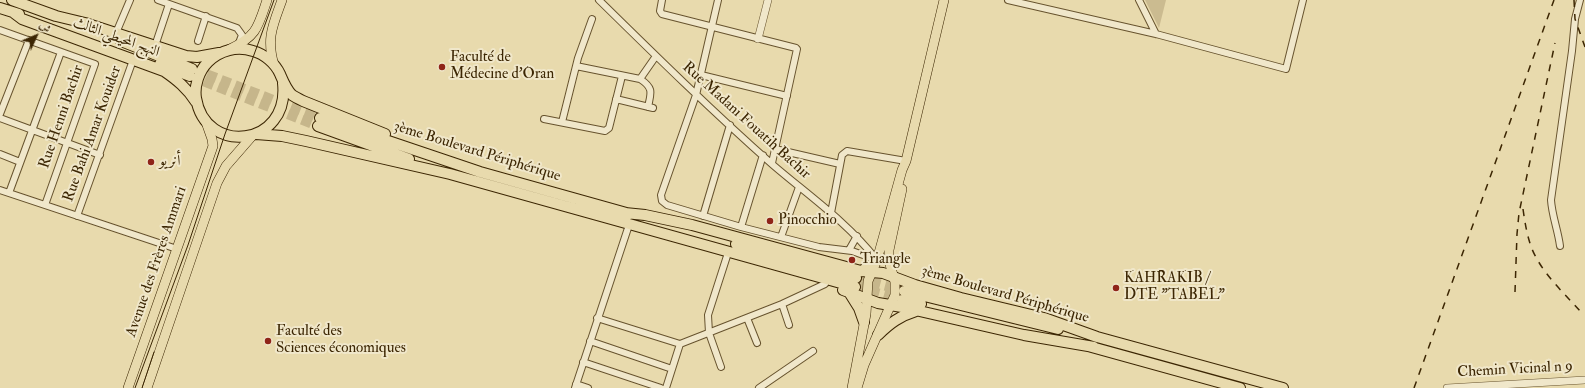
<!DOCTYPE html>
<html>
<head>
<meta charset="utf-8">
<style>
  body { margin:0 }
  #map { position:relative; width:1585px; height:388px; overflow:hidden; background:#e8daad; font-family:"IM FELL Double Pica",Amiri,serif }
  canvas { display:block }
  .north { position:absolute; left:16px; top:16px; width:40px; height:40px; -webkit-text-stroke:3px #f0e7ca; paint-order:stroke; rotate:46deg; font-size:11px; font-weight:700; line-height:16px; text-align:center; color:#3c2603 }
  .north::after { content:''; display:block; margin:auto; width:14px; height:18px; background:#3c2603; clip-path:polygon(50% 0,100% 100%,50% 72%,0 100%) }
</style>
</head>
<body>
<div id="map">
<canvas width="1585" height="388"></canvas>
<div class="north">ش</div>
</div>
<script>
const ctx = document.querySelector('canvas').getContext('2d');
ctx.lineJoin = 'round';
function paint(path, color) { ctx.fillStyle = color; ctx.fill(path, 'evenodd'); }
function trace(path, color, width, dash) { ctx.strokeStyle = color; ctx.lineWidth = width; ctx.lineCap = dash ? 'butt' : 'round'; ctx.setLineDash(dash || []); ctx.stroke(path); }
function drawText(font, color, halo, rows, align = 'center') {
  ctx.font = font + ' "IM FELL Double Pica",Amiri,serif'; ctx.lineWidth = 4; ctx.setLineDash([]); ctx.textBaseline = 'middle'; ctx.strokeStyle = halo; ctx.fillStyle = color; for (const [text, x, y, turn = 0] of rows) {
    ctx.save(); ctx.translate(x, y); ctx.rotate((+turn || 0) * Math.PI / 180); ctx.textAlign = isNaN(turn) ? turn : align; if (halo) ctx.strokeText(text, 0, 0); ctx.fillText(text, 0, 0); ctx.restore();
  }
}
paint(new Path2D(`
  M1145 0H1166L1159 28Z`), '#cbbb90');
trace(new Path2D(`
  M193 69 320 118
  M190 76 318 126
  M856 278 902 290
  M855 287 902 300`), '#c6b68b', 10, [10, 5]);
const minor = new Path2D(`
  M158 0 237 28 242 35 239 43
  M599 0C656 56 713 112 773 165 808 195 847 222 876 259
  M662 0 660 11 662 14 796 48 797 49 772 163
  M718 0 696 95 661 195 662 201 667 205 741 227 819 247 852 251 877 260
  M1008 0 1156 34 1286 69 1303 0
  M1139 0 1156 34
  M0 30 95 64 45 205
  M116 33 130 0
  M198 41 206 16
  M155 46 169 4
  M576 66 640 79
  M701 75 787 96
  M616 99 653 108
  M648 107C651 93 654 88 640 79L656 56
  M0 114 29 40
  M0 118 100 155
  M544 119 605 131 609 128 622 76
  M562 122 578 58 592 19
  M775 149 840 164
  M0 154 20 162
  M0 190 177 249
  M9 193 61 52
  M831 213 842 155 847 151 906 161
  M77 216 133 60
  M703 216 730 125
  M741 227 763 155
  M781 237 799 187
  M1560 246C1558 230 1552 216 1551 200L1572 51 1575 19 1580 0
  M849 250 857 236
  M782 304 789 325
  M597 318 680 344
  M747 318 757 343
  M590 341 672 369
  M583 362 661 388
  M721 367 709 333 708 315 727 256
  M576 384 588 388
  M575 388 629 225
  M666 388 680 344 782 304 825 284
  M759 388 813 351`);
const tertiary = new Path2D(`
  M758 39 768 0
  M1447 388 1585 380`);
const primary = new Path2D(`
  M230 49C257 36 258 27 267 0
  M274 65C266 38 273 25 282 0
  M128 388 213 146 212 139 206 122
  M147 388 217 183 226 166 253 135
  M852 388 866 314 868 281 877 260 902 170 906 161 944 0
  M857 388 864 365 895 295V282L889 261V250L902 189`);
const trunk = new Path2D(`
  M12 0 56 16 85 23 186 56 197 57 219 53
  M0 8 19 14
  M14 13 22 19 164 71C177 80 187 88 196 102
  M121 41 192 69
  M160 64 190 76
  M283 83C290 147 205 156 196 98 194 86 199 71 208 62 220 50 237 46 253 51 264 54 275 63 280 74 283 81 286 89 292 95 295 97 299 99 303 101L385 134
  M320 118 480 172 630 214
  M318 126 409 159
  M256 134 282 136 306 141 450 174 855 287
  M625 213 645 215 692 225 861 271 883 273 915 285 961 298 1044 318 1097 337 1283 388
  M736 244 856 278
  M861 271 870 266 877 260
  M843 290 878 303 902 307 1024 335 1094 347
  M904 291 1058 329
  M849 292 859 308 864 322
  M902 300 921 304
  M878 335C890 323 900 316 916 311
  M1088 346 1240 388`);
trace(minor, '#67532e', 8);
trace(tertiary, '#67532e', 8);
trace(primary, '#3c2603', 10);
trace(trunk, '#3c2603', 12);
trace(minor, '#f0e7ca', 6);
trace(tertiary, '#f0e7ca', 7);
trace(primary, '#e8daad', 9);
trace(trunk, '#e8daad', 10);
trace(new Path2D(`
  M135 388 188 245 225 134 274 0
  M142 388 154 352`), '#3c2603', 1);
trace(new Path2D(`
  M1574 0 1575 19 1585 47
  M1523 209C1525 223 1527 236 1532 249 1542 273 1563 292 1580 311
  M1515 292 1517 234 1519 213 1555 43
  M1414 388 1554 0`), '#3c2603', 1.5, [7, 7]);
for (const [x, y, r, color] of [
  [442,67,4,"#8f2418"],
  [151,162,4,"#8f2418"],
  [770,221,4,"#8f2418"],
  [852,260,4,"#8f2418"],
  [1116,288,4,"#8f2418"],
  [268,341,4,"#8f2418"]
]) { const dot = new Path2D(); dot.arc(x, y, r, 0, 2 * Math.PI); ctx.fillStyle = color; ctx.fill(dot); trace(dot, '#f0e7ca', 1.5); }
drawText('15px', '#3c2603', '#f0e7ca', [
  ["النهج المحيطي الثالث",116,38,20],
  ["Rue Henni Bachir",62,117,-71],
  ["Rue Madani Fouatih Bachir",746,121,42],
  ["Rue Bahi Amar Kouider",93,134,-70],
  ["3ème Boulevard Périphérique",477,152,17],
  ["Avenue des Frères Ammari",157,262,-71],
  ["3ème Boulevard Périphérique",1005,295,16],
  ["Chemin Vicinal n 9",1515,370,-3]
]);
drawText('15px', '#3c2603', '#f0e7ca', [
  ["Faculté de",450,58],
  ["Médecine d'Oran",450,75],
  ["أنريو",159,162],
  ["Pinocchio",778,221],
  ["Triangle",860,260],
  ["KAHRAKIB /",1124,279],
  ["DTE \"TABEL\"",1124,296],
  ["Faculté des",276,332],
  ["Sciences économiques",276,349]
], 'left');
</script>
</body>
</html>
